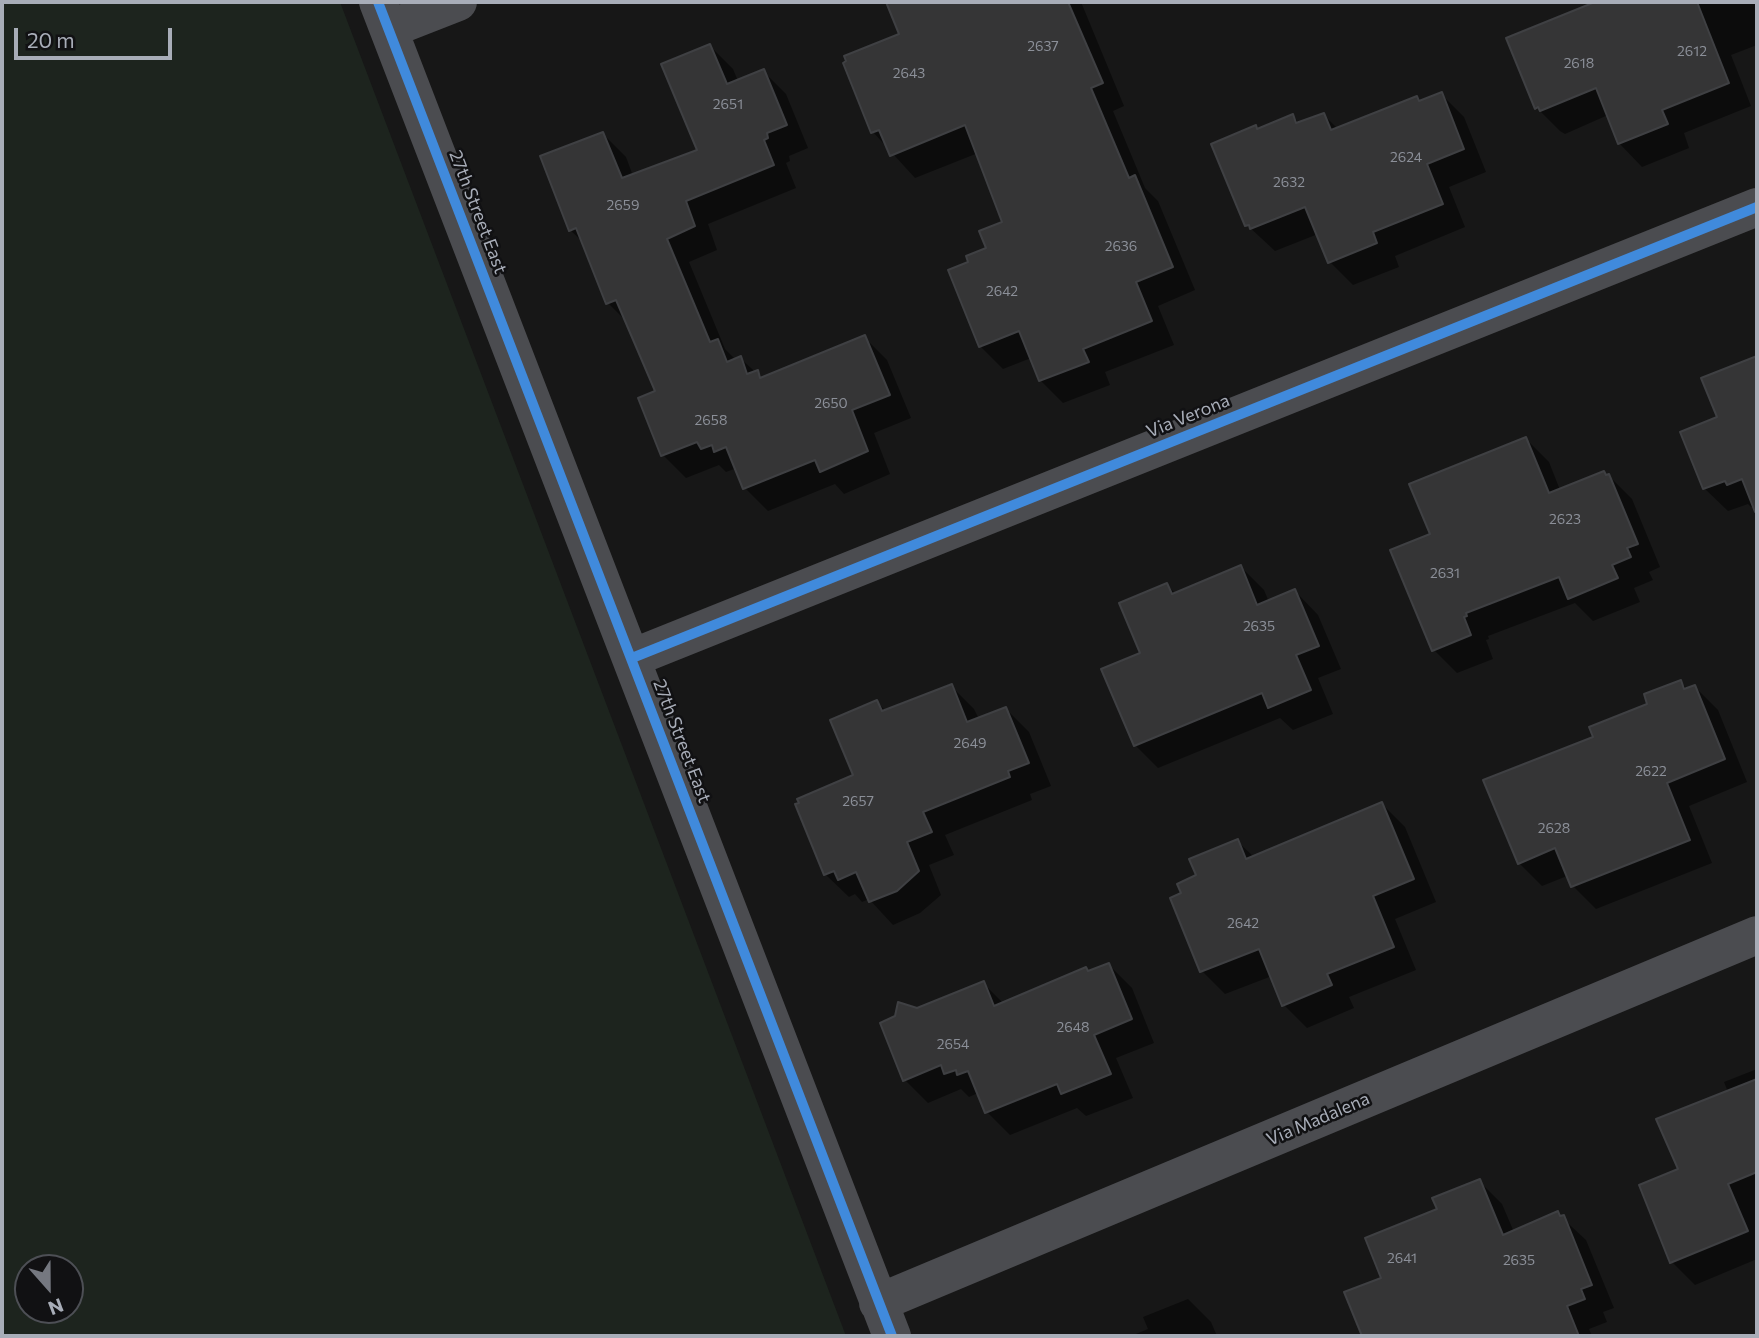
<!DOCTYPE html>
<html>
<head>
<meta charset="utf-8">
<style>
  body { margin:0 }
  #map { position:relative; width:1759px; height:1338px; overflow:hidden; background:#171717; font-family:Commissioner,sans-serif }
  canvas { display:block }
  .frame { position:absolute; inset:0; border:4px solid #a8adb8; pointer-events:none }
  .north { position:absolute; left:14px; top:1254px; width:70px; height:70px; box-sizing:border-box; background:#111113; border:2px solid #4d4f55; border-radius:50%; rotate:159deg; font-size:19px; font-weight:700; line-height:28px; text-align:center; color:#a8adb8 }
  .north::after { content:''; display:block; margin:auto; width:24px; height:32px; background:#757880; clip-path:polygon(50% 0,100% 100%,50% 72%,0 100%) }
  .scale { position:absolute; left:14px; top:28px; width:158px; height:32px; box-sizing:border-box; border:4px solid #a8adb8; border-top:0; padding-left:9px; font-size:21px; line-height:24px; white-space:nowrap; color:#a8adb8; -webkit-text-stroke:5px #111113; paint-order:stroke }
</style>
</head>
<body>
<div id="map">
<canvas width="1759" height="1338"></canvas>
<div class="frame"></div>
<div class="north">N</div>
<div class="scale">20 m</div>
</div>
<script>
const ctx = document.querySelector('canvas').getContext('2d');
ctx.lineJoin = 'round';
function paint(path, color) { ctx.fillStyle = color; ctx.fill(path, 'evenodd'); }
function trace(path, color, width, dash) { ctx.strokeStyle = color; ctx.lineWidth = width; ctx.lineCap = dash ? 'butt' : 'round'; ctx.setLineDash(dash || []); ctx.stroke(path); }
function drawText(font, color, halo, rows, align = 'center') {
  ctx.font = font + ' Commissioner,sans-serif'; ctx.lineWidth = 5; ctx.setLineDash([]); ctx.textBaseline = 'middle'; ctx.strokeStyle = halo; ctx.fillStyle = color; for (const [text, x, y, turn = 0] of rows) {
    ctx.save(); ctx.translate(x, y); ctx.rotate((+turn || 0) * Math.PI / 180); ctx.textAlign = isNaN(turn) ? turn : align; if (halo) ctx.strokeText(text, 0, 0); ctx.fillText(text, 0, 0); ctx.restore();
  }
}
paint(new Path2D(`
  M2 2H340L846 1336H2ZM28 1268H70V1310H28Z`), '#1d241e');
paint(new Path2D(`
  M888 2H1081L1124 106 1113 111 1145 188 1158 201 1195 290 1158 306 1174 345 1105 372 1110 385 1063 403 1040 380 1031 358 1003 369 980 346 970 262 988 249 1005 223 978 153 915 178 873 132 845 64 901 35Z
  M1599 2H1757V45L1731 55 1751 106 1684 133 1689 148 1642 167 1619 143 1608 115 1565 134 1560 131 1537 108 1509 39Z
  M710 46 733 69 738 81 763 71 786 94 808 148 789 156 790 161 786 163 796 188 708 224 717 250 689 262 725 349 736 360 740 358 763 379 864 337 887 360 911 418 874 433 890 474 844 494 835 484 768 511 745 488 739 474 734 469 726 472 719 465 686 478 663 455 657 392 628 323 608 303 585 244 570 230 603 134 626 157 633 176 699 151Z
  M1441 94 1464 117 1486 172 1449 187 1465 227 1395 256 1399 267 1353 285 1330 262 1318 234 1275 251 1247 225 1256 127 1259 130 1293 116 1300 124 1324 115 1338 129 1417 98 1421 102Z
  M1757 358V505L1751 507 1748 504 1728 511 1704 488 1719 418 1704 379Z
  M1526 439 1549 462 1560 490 1604 473 1609 476 1632 499 1660 567 1649 572 1653 580 1634 588 1640 602 1593 621 1575 603 1488 636 1489 639 1486 640 1493 659 1457 673 1434 650 1392 551 1432 535Z
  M1241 567 1264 590 1269 602 1295 591 1318 615 1341 669 1318 678 1333 714 1293 730 1280 718 1158 768 1135 745 1142 654 1167 585 1176 594Z
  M1680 682 1688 689 1695 687 1718 710 1747 782 1689 806 1712 863 1596 909 1573 886 1567 876 1542 886 1519 863 1595 738 1650 705Z
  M951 686 974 709 979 719 1006 709 1029 732 1051 786 1030 794 1032 800 945 835 954 855 929 865 941 895 920 913 893 925 869 899 862 902 855 894 849 897 825 874 877 702 886 711Z
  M1382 804 1405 827 1436 902 1395 919 1416 970 1349 997 1354 1008 1307 1028 1284 1005 1272 976 1225 994 1202 971 1172 898 1183 893 1237 841 1254 857Z
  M1109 965 1132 988 1154 1043 1116 1058 1133 1098 1086 1116 1077 1108 1010 1135 987 1112 978 1093 969 1097 961 1089 928 1103 905 1080 917 1010 983 983 1004 1004Z
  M1757 1069V1259L1695 1285 1672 1262 1641 1186 1680 1170 1728 1092 1724 1082Z
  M1479 1181 1502 1204 1514 1232 1558 1214 1586 1240 1614 1308 1603 1312 1607 1322 1589 1329 1592 1336H1364L1346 1293 1383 1279 1439 1210Z
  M1188 1299 1211 1322 1217 1336H1131L1148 1329 1143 1317Z`), '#0007');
const building = new Path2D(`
  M886 2H1068L1103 83 1091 88 1129 178 1135 175 1173 267 1136 282 1152 321 1083 349 1089 362 1039 381 1019 331 979 347 948 270 968 262 966 256 986 248 979 231 1002 222 965 125 890 156 879 130 871 133 843 63 846 61 844 56 899 34Z
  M1595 2H1697L1729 83 1662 110 1668 124 1618 144 1596 88 1540 111 1538 107 1535 109 1506 38Z
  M710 44 727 84 764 69 787 125 767 133 768 138 764 140 774 165 686 201 695 226 667 239 710 342 718 339 727 362 741 356 747 374 758 370 760 378 865 335 890 395 852 410 868 451 820 472 815 460 743 489 726 447 714 452 712 445 701 449 697 442 661 456 638 398 655 391 616 300 606 304 576 228 569 231 540 156 603 132 622 178 697 150 661 64Z
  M1442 92 1464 149 1427 164 1443 204 1373 232 1377 243 1328 263 1305 207 1250 229 1249 225 1245 226 1211 144 1256 125 1257 129 1293 114 1296 123 1324 113 1331 130 1417 96 1419 101Z
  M1757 356V512H1755L1742 479 1727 485 1725 481 1703 489 1680 432 1717 417 1701 378Z
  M1526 437 1549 493 1604 471 1606 475 1609 474 1638 544 1627 548 1631 557 1612 565 1618 578 1568 599 1559 577 1466 613 1467 616 1464 617 1471 635 1432 651 1390 550 1430 534 1409 484Z
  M1241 565 1257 605 1295 589 1319 646 1296 655 1311 690 1268 708 1262 693 1134 746 1101 669 1140 653 1119 603 1167 583 1172 594Z
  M1681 680 1684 689 1695 685 1725 759 1667 783 1690 840 1571 887 1555 848 1518 864 1483 780 1593 737 1589 727 1647 704 1644 694Z
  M952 684 967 722 1006 707 1029 763 1008 771 1010 777 923 812 932 832 907 842 919 871 897 891 869 902 856 872 838 880 834 871 824 875 795 804 799 803 797 799 853 775 830 720 877 700 882 711Z
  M1382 802 1414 879 1373 896 1394 947 1327 974 1332 985 1282 1006 1259 949 1200 972 1170 898 1181 893 1177 884 1196 875 1189 859 1238 839 1246 859Z
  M1109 963 1132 1019 1094 1035 1111 1074 1061 1094 1057 1084 985 1113 968 1071 957 1075 956 1070 944 1074 941 1065 903 1081 880 1023 895 1016 898 1002 917 1008 984 981 994 1006 1086 967 1088 971Z
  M1757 1079V1172L1728 1184 1748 1231 1670 1263 1639 1185 1678 1169 1656 1119Z
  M1480 1179 1503 1235 1558 1211 1560 1216 1564 1215 1592 1285 1581 1289 1585 1299 1567 1306 1579 1336H1362L1344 1292 1381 1278 1365 1238 1437 1209 1432 1198Z`);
paint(building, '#353536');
trace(building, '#3f4043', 2);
trace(new Path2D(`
  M378 2 892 1336
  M389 29 458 2
  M632 658 1757 207
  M878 1303 1757 935`), '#4b4c50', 38);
trace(new Path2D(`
  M378 2 892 1336
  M632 658 1757 207`), '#408adc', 10);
drawText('14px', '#8b8f98', null, [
  ["2637",1043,46],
  ["2612",1692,51],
  ["2618",1579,63],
  ["2643",909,73],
  ["2651",728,104],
  ["2624",1406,157],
  ["2632",1289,182],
  ["2659",623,205],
  ["2636",1121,246],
  ["2642",1002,291],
  ["2650",831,403],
  ["2658",711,420],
  ["2623",1565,519],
  ["2631",1445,573],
  ["2635",1259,626],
  ["2649",970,743],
  ["2622",1651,771],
  ["2657",858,801],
  ["2628",1554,828],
  ["2642",1243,923],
  ["2648",1073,1027],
  ["2654",953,1044],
  ["2641",1402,1258],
  ["2635",1519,1260]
]);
drawText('18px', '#a8adb8', '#111113', [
  ["27th Street East",478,212,69],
  ["Via Verona",1188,416,-22],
  ["27th Street East",682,741,69],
  ["Via Madalena",1318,1119,-23]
]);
</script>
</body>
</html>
